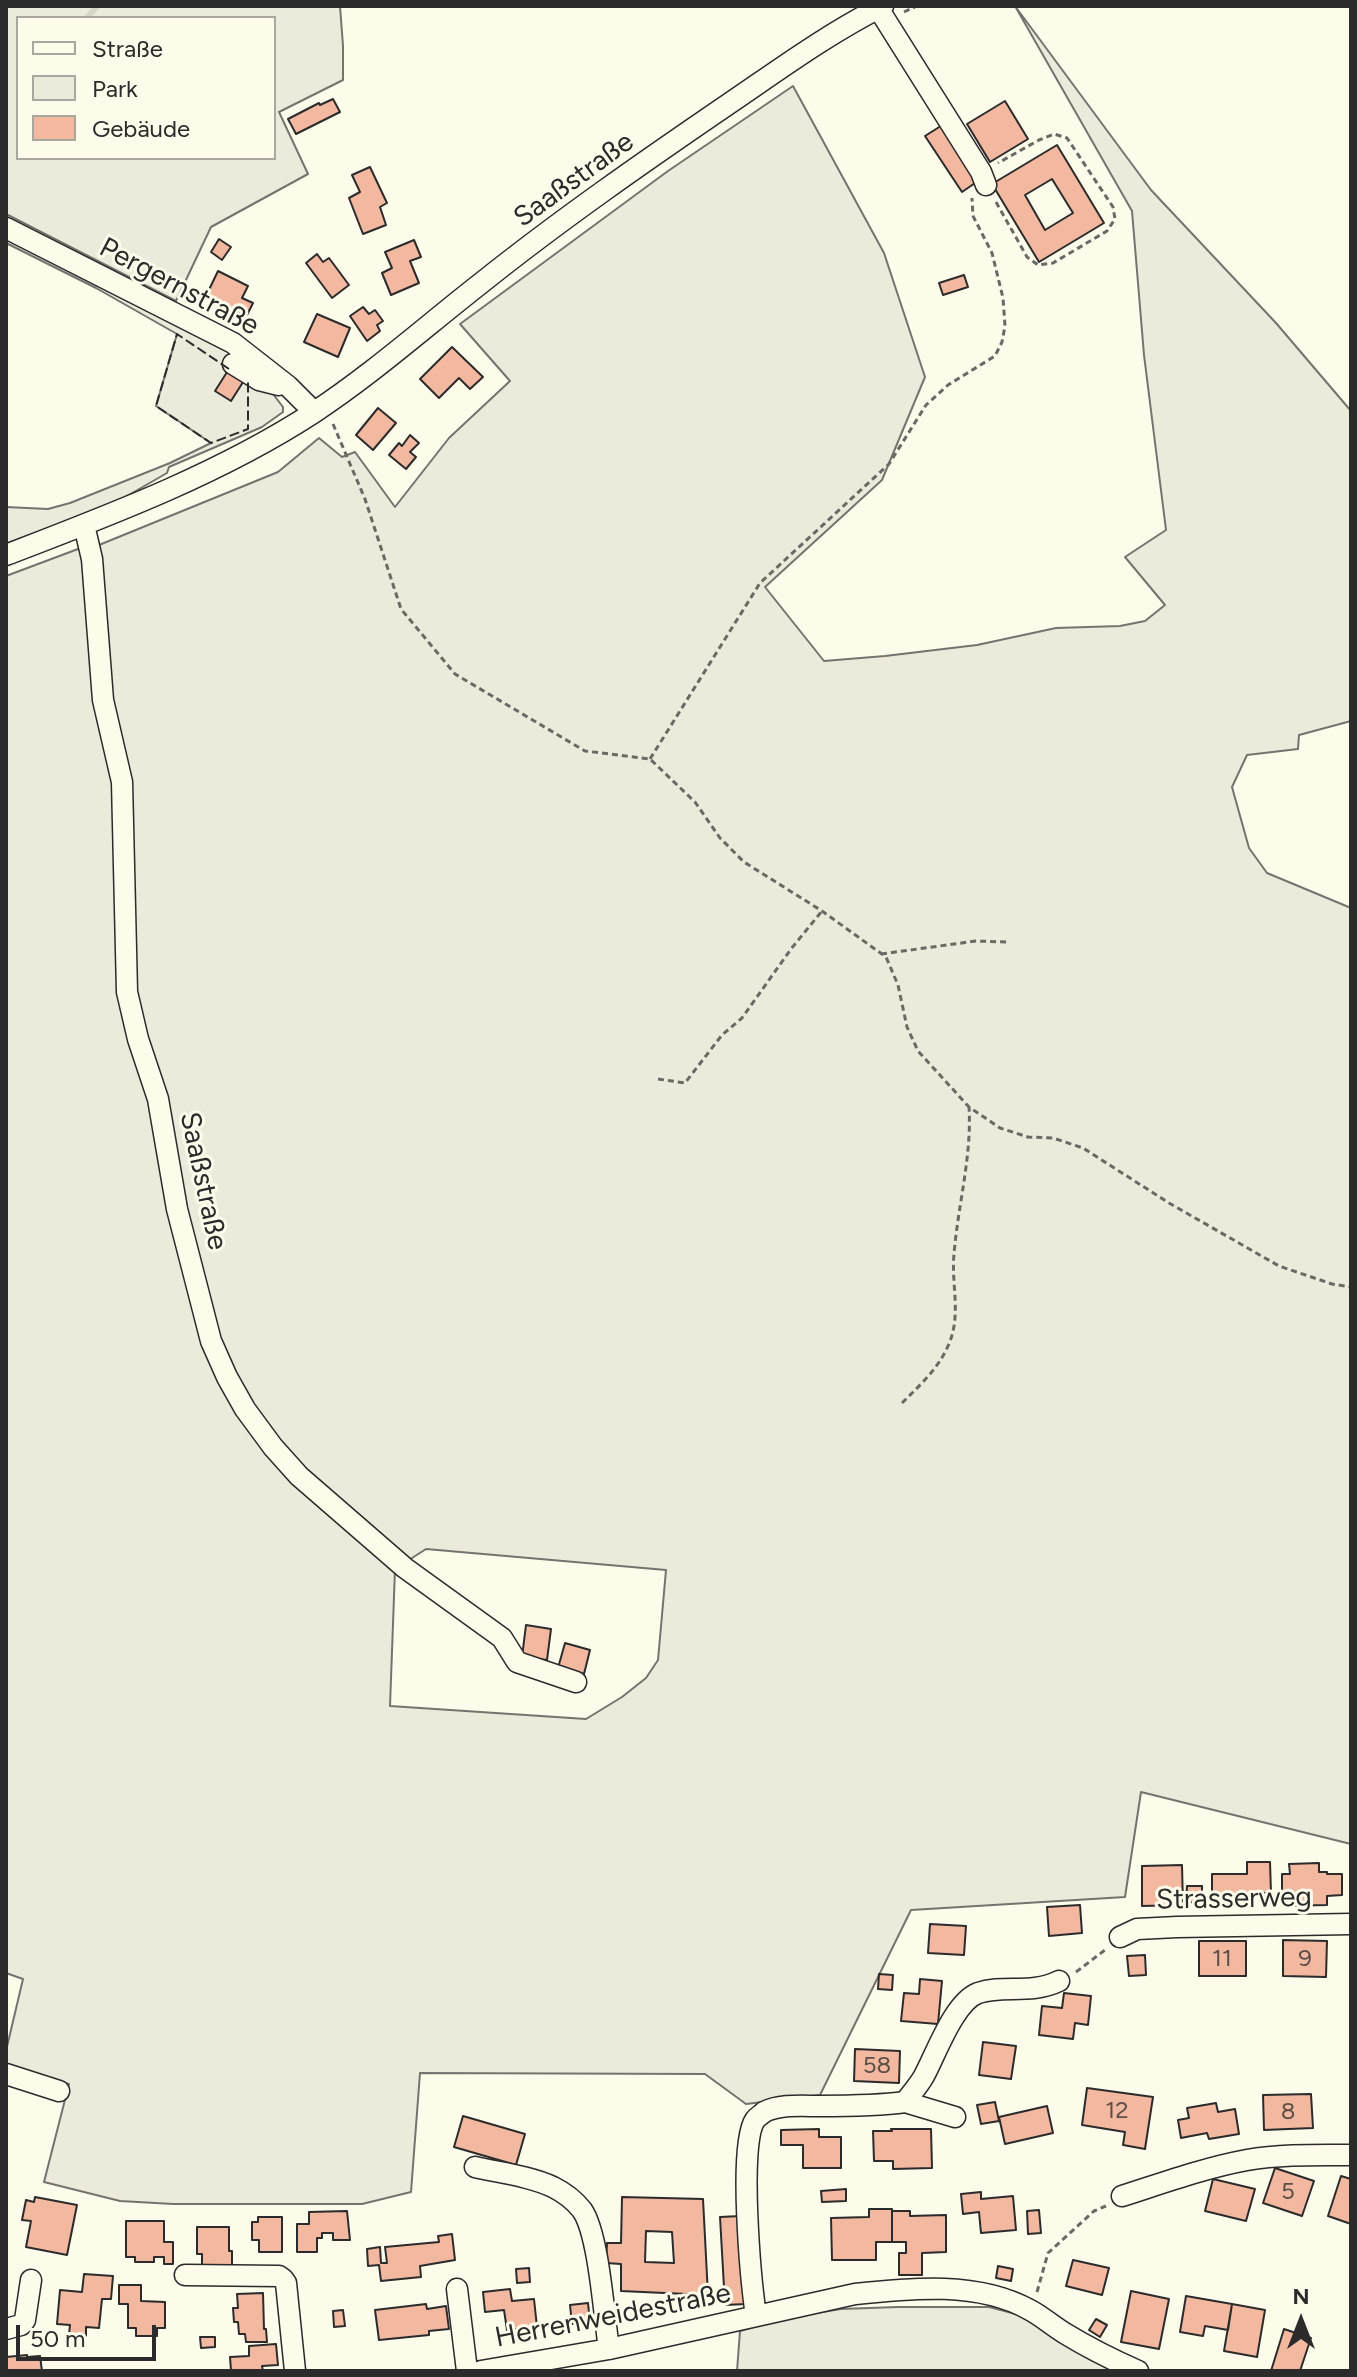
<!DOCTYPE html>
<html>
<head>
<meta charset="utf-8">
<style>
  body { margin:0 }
  #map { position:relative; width:1357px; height:2377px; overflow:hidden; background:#fdfbea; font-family:Figtree,sans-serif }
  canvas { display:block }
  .frame { position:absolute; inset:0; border:8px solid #2b2b2b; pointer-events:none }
  .legend { position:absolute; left:16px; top:16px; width:260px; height:144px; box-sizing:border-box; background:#fdfbea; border:2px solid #a9a89e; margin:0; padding:10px 14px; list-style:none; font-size:24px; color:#2b2b2b }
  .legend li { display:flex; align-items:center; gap:16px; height:40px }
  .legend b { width:40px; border:2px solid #a9a89e }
  .north { position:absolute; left:1261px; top:2281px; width:80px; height:80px; -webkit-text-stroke:6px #fdfbea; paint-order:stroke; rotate:0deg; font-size:22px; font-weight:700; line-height:32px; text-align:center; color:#2b2b2b }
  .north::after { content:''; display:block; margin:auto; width:28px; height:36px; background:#2b2b2b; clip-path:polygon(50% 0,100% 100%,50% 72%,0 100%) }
  .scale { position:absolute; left:16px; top:2325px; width:140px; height:36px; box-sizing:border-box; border:4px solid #2b2b2b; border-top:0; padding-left:10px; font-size:24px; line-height:28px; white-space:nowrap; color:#2b2b2b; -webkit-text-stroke:6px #fdfbea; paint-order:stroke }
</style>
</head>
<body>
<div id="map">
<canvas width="1357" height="2377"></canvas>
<div class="frame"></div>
<ul class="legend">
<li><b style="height:10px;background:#fdfbea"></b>Straße</li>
<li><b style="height:22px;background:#ecebdb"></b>Park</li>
<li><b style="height:22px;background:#f2b8a0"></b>Gebäude</li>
</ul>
<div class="north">N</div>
<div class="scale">50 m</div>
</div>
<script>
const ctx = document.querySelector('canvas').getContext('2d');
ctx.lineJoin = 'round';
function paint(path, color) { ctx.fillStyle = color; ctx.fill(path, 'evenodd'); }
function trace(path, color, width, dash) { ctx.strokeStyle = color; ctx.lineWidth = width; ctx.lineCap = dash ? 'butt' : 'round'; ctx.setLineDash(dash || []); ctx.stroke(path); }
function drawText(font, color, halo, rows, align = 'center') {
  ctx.font = font + ' Figtree,sans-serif'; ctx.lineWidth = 6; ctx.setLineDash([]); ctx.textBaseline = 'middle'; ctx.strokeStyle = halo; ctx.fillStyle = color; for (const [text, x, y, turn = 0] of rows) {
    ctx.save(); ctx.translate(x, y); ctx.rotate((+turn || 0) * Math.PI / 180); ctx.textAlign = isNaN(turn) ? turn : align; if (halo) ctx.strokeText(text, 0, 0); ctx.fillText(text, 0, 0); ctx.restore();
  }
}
const green = new Path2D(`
  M6 6H340L343 46V80L279 112 308 174 211 227 176 301 6 214ZM18 18H274V158H18Z
  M1015 6 1151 190 1276 323 1351 411V721L1299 735 1298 749 1247 755 1232 787 1249 848 1267 873 1351 908V1844L1141 1792 1125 1897 911 1910 820 2095 746 2104 705 2074 420 2073 411 2192 362 2204H173L120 2201 44 2182 69 2084 6 2065V2051L23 1979 6 1973V576L78 549 86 554 111 704 103 640 99 545 278 472 319 438 342 457 355 452 395 507 449 438 510 381 460 324 668 171 793 86 884 253 925 377 882 480 765 587 824 661 885 656 977 645 1056 628 1120 626 1145 621 1165 605 1125 557 1166 530 1144 355 1132 211ZM426 1549 666 1570 658 1660 646 1678 622 1697 586 1719 390 1706 395 1569Z
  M6 235 233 350 270 390 283 407V412L262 427 169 467 167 473 120 500 6 545V507L48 509 70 503 170 463 211 443 156 406 177 334 96 288 6 243Z
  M898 2307H989L1020 2315 1122 2371H737L740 2331 785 2318 841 2309Z`);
paint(green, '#ecebdb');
trace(green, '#74746e', 2);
trace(new Path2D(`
  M87 18 97 6`), '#d8d7c9', 6);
const building = new Path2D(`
  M333 99 340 112 296 134 288 119 319 103 320 105Z
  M1005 101 1028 139 990 162 967 124Z
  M944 124 981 179 962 192 925 136Z
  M1057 145 1104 223 1039 262 992 184ZM1052 179 1073 213 1045 230 1025 195Z
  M370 167 387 203 380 207 386 225 363 234 349 198 360 192 352 175Z
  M219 239 231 247 222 260 211 252Z
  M414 240 421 257 410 261 419 283 391 295 382 273 392 268 385 252Z
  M317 254 323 262 329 258 349 285 332 298 306 263Z
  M218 271 248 286 242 298 253 303 246 317 206 296Z
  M964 275 968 287 943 295 939 283Z
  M363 307 369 314 375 310 383 321 377 325 380 331 367 341 350 316Z
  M317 314 350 328 338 357 304 342Z
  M452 347 483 377 470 389 459 378 439 398 420 379Z
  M229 369 245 379 231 401 215 391Z
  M378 408 396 423 373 450 356 435Z
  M410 435 419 443 410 452 416 457 406 469 389 455 399 443 402 446Z
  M526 1625 551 1629 547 1660 522 1657Z
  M565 1643 590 1650 584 1674 558 1668Z
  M1247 1862H1270L1271 1893H1252V1904H1212V1874H1247Z
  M1319 1863V1872H1327V1874H1342V1895L1327 1896V1905L1282 1906V1874H1290L1289 1864Z
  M1182 1865 1183 1905 1142 1906V1866Z
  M1187 1886H1202V1903L1186 1902Z
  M1080 1905 1082 1933 1049 1936 1047 1907Z
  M930 1924 966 1926 964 1955 928 1953Z
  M1283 1940 1327 1941 1326 1977 1283 1976Z
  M1199 1941H1246V1976H1199Z
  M1145 1955 1146 1975 1129 1976 1127 1956Z
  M879 1974 893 1975 892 1990 878 1989Z
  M920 1979 942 1981 938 2024 901 2021 904 1993 919 1994Z
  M1064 1993 1091 1996 1088 2025 1075 2023 1073 2039 1039 2035 1042 2006 1062 2008Z
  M983 2042 1016 2046 1011 2079 979 2075Z
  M855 2049 900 2051 899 2083 854 2081Z
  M1087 2088 1153 2097 1145 2149 1123 2145 1125 2132 1082 2125Z
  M1311 2094 1313 2128 1264 2130 1263 2095Z
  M995 2102 999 2121 981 2124 977 2105Z
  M1216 2103 1218 2112 1235 2109 1239 2134 1209 2139 1207 2133 1181 2138 1178 2120 1189 2118 1187 2108Z
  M1047 2106 1053 2133 1005 2144 999 2117Z
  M463 2116 525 2134 516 2165 454 2147Z
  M819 2129V2137H841V2168H803V2145H781V2130Z
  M891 2129H931L932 2168 893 2169V2161H874L873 2131H892Z
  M1275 2168 1314 2181 1302 2216 1263 2203Z
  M1341 2176 1351 2179V2224L1328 2216Z
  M1213 2179 1255 2189 1246 2221 1205 2211Z
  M846 2189V2201L822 2202 821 2191Z
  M981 2192V2199L1013 2196 1016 2230 981 2233 979 2212 963 2214 961 2194Z
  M35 2197 77 2205 67 2255 26 2247 31 2221 22 2220 26 2200 34 2202Z
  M622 2197 703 2199 708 2295 621 2291V2264L606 2263 607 2243H621ZM646 2231 672 2232 674 2263 645 2262Z
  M869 2209H892V2242H876V2260H832L831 2218 869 2217Z
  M1039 2210 1041 2233 1028 2234 1027 2211Z
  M347 2211 350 2240H333V2233H322V2238H317V2252H297V2224H309V2212Z
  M892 2211H910V2216L946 2215V2252L922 2253V2275H899V2253H906V2242H892Z
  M741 2216 746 2304 725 2305 720 2217Z
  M258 2217H282V2252H259V2240H252V2222H258Z
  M126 2221H164V2242H173V2264H164V2257H154V2262H135V2257H126Z
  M197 2227H229V2251H232V2266H202V2254H197Z
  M452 2234 455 2260 420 2266 421 2277 381 2281 379 2265 368 2266 367 2249 380 2247 381 2263H387L385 2247 439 2242 438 2236Z
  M1073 2260 1109 2268 1102 2295 1066 2286Z
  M998 2266 1013 2269 1011 2281 996 2278Z
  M529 2268 530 2282 517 2283 516 2269Z
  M84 2274 113 2276 111 2299H102L99 2328 86 2327V2336L69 2334 70 2325 57 2324 60 2290 82 2292Z
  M119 2285H141V2301L165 2302V2328H157V2336H136V2328H128V2304H119Z
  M510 2289 512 2301 534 2299 537 2327 507 2330 504 2310 485 2312 483 2292Z
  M1131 2291 1169 2299 1159 2349 1121 2342Z
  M263 2293 264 2329H266L267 2342H246L245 2334H239L238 2322H234L233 2308H238L237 2294Z
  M1186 2296 1232 2304 1228 2330 1205 2326 1203 2336 1180 2332Z
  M588 2303 590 2322 572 2324 570 2305Z
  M426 2304 427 2309 446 2306 449 2329 429 2331V2335L379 2340 375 2310Z
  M1232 2304 1265 2310 1257 2357 1224 2351Z
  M343 2310 345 2326 334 2327 333 2311Z
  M1096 2319 1107 2325 1100 2337 1089 2330Z
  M1284 2329 1311 2338 1300 2371H1271Z
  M200 2337H215V2347L201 2348Z
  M276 2344 278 2365 262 2366 263 2371H231L230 2357 249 2356V2346Z
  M27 2355V2357L40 2356 42 2371H6V2357Z`);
paint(building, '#f2b8a0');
trace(building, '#2b2b2b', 2);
const minor = new Path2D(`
  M878 8 981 172 986 185
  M6 228 233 343 288 386 314 412
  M233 364 259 380 279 385
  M84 525 92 559 103 700 122 782 127 992 138 1039 158 1099 177 1209 211 1341 227 1377 245 1409 273 1447 299 1476 405 1568 502 1638 517 1662 576 1682
  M6 555C110 515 219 474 313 413 371 375 425 327 480 284 560 220 645 161 730 103 780 69 829 33 883 6
  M1120 1937 1137 1929 1177 1927 1351 1924
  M6 2074 59 2091
  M905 2102 955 2117
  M475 2167C501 2173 529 2176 553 2187 563 2192 575 2201 582 2210 599 2234 604 2317 609 2349
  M1122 2196C1163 2183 1204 2168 1247 2160 1281 2154 1316 2155 1351 2155
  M185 2275 279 2276 283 2279 286 2283 295 2371
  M457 2289 467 2371
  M756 2316C751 2282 738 2145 755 2120 757 2117 761 2115 764 2112 780 2104 802 2106 819 2106 848 2106 877 2106 905 2102 911 2094 919 2085 924 2076 936 2054 954 2002 978 1993 1004 1984 1030 1995 1059 1981
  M6 2329 21 2325 25 2320 31 2280
  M481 2371 609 2349 855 2294C912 2288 978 2281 1030 2310 1043 2317 1054 2327 1066 2334 1089 2348 1113 2360 1138 2371`);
trace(minor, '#2b2b2b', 23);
trace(new Path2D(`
  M904 12 917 6
  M996 202 1027 257 1038 265 1053 263 1107 231 1115 219 1113 207 1067 138 1054 134 1039 140 998 163
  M333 424 365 499 401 609 455 674 585 751 650 759 695 802 720 838 744 862 822 911 886 957 898 985 907 1027 918 1051 969 1107 1000 1128 1028 1137 1053 1138 1083 1148 1169 1203 1279 1266 1332 1284 1351 1287
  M650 759 760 583 889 464 926 405 948 385 995 356 1002 342 1005 326 1003 298 992 253 973 216 972 198
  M881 954 976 941 1008 942
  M658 1079 685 1083 722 1035 742 1018 791 949 822 911
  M902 1403C920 1385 938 1369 948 1346 962 1316 951 1285 954 1254 958 1205 972 1156 969 1107
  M1076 1972 1105 1950
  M1037 2292 1048 2253 1094 2211 1106 2206`), '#6a6964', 3, [6, 4]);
trace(minor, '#fdfbea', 20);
trace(new Path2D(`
  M229 369 177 334 156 406 211 443 248 429V381`), '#2b2b2b', 2, [10, 4]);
drawText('24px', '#5d4e48', null, [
  ["11",1222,1959],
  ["9",1305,1959],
  ["58",877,2066],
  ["12",1117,2111],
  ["8",1288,2112],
  ["5",1288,2192]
]);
drawText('28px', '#2b2b2b', '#fdfbea', [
  ["Saaßstraße",574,180,-36],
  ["Pergernstraße",179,287,28],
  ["Saaßstraße",203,1181,78],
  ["Strasserweg",1234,1899,-1],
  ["Herrenweidestraße",613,2316,-11]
]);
</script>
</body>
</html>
